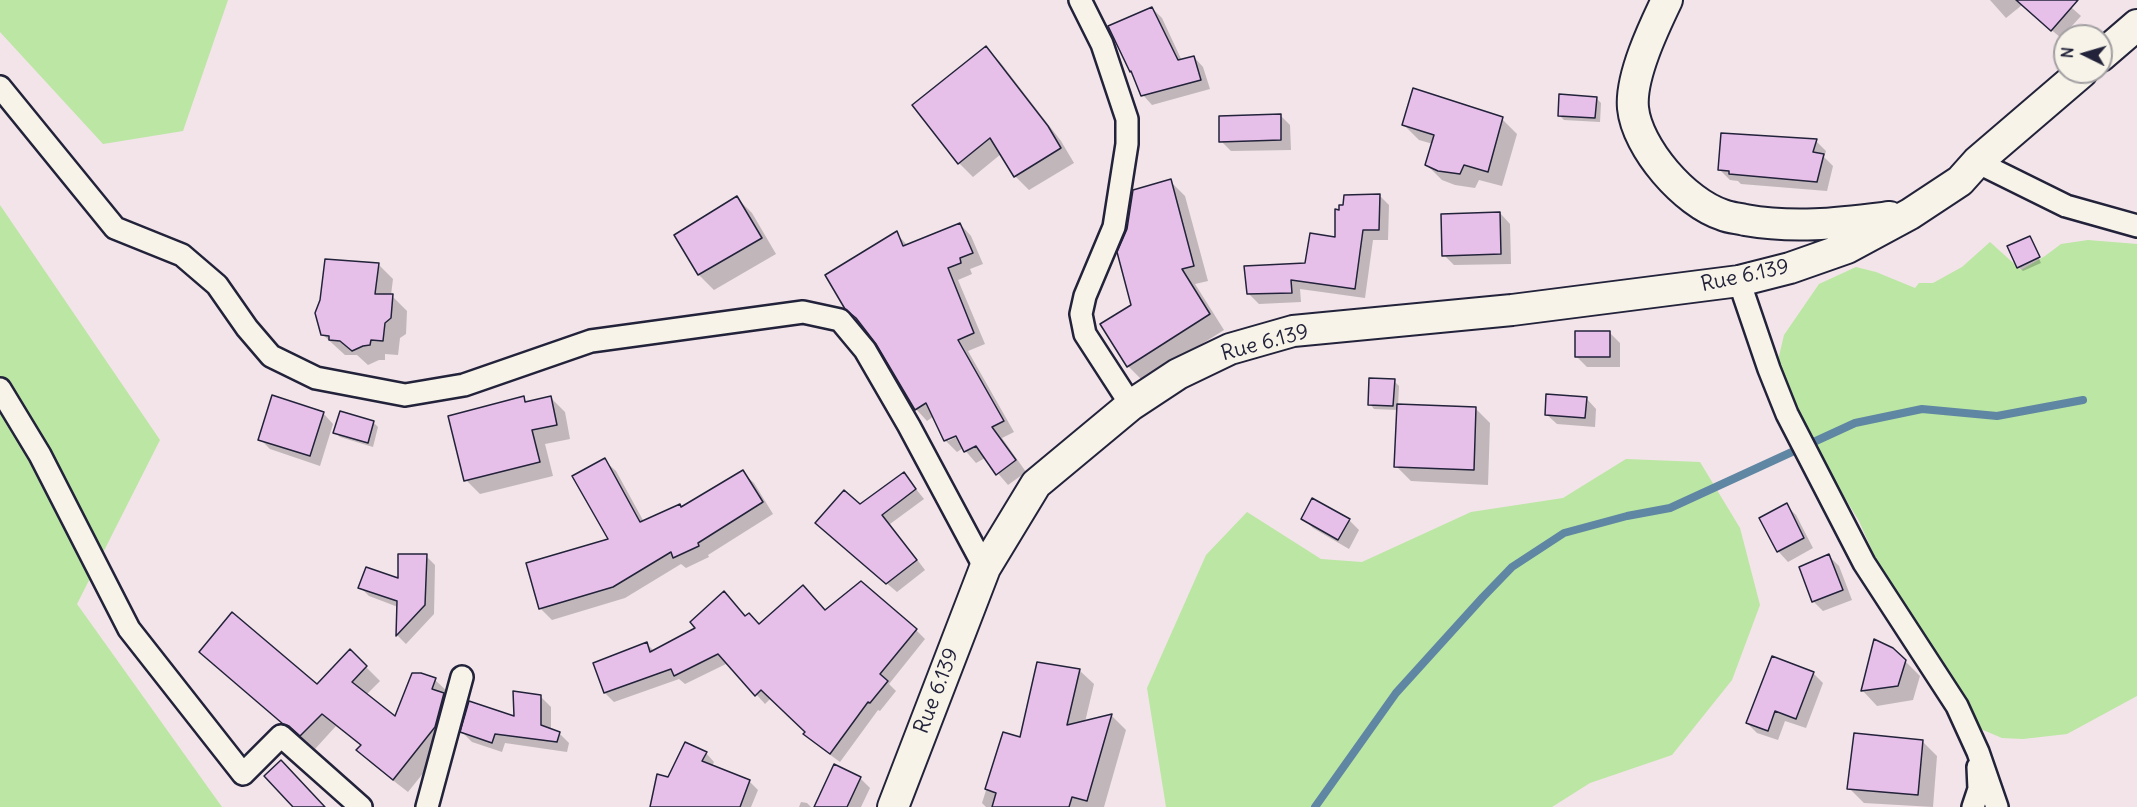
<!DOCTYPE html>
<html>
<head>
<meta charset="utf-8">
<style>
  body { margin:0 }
  #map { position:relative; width:2137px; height:807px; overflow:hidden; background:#f2e4e8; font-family:Delius,sans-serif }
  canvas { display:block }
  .north { position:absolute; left:2053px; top:24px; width:60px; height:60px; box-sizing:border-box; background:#f7f3e8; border:2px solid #a29fa3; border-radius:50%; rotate:275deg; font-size:16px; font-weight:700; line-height:24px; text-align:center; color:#22223b }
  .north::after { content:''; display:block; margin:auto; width:21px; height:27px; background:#22223b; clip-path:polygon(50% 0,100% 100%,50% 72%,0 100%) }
</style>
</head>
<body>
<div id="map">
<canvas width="2137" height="807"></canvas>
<div class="north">N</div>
</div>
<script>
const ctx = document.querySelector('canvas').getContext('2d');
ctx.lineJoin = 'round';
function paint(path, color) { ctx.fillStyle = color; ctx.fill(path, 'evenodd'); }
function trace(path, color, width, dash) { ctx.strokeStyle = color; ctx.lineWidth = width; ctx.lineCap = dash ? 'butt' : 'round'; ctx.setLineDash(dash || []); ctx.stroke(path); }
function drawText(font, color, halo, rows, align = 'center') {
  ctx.font = font + ' Delius,sans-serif'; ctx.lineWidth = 5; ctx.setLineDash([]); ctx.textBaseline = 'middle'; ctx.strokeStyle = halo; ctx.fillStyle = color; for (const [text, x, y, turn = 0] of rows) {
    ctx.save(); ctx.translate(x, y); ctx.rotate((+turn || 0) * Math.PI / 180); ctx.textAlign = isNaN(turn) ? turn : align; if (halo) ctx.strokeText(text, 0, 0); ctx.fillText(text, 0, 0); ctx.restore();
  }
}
paint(new Path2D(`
  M0 0H228L183 131 103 144 0 32Z
  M0 205 160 440 77 604 222 807H0Z
  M2088 240 2137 244V696L2067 734 2023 739 2002 738 1950 716 1897 607 1859 521 1777 387 1776 369 1784 335 1819 284 1856 267 1876 272 1915 288 1919 283H1933L1962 267 1990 242 2021 270 2045 256 2061 244Z
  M1626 459 1700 462 1740 528 1760 605 1732 680 1672 755 1590 783 1552 807H1166L1147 688 1206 555 1247 512 1321 559 1362 562 1471 512 1563 498Z`), '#bbe6a3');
paint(new Path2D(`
  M1990 0H2063L2081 16 2061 38 2022 5 2006 18Z
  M1152 8 1162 18 1182 61 1194 57 1203 67 1210 89 1152 105 1143 95Z
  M986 48 1000 62 1061 141 1074 163 1029 190 1015 176 1001 154 973 177 959 163Z
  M1596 98 1601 103 1600 122 1564 120 1559 115Z
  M1280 115 1290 125 1291 150 1231 151 1221 141Z
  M1502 119 1517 134 1502 186 1479 180 1475 188 1455 185 1442 180 1427 165 1433 144 1419 140 1404 125Z
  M1816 141 1826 151 1824 157 1833 166 1827 191 1741 184 1738 181 1730 180 1720 170Z
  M1170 181 1185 196 1208 281 1195 284 1224 330 1143 381 1128 366 1133 305Z
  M1379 195 1389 205 1388 240H1373L1365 298 1300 289 1301 302 1259 304 1249 294 1307 264 1336 238 1340 211 1345 206Z
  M737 198 752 213 776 254 714 290 699 275 676 235Z
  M1500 213 1510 224 1511 264 1454 265 1444 255Z
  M960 224 971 236 983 264 970 269 972 274 958 280 985 344 968 351 1014 432 1002 438 1026 472 1008 485 985 458 976 463 963 448 957 452 945 440 934 416 927 421 916 409 877 343 896 233 908 246ZM963 434 948 441V438Z
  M2030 238 2033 241H2031L2041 263 2023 271 2018 267Z
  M378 264 393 279 391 295 407 311 406 334 400 338 398 355 385 354V360H379L368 365 357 355H345L322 334Z
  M1610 333 1620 343V367H1587L1577 357Z
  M1394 381 1399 386 1398 406 1475 408 1490 423 1488 485 1411 481 1396 466 1398 410 1374 409 1370 404Z
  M523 397 528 403 551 398 565 412 570 439 545 444 553 476 480 494 466 480Z
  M1586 398 1596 409 1595 427 1557 424 1546 414Z
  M323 413 333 424 320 466 270 449 260 439Z
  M373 422 378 427 373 447 340 437 335 432Z
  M604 460 616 471 644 522 682 509 742 472 754 483 773 514 708 555 709 557 686 568 681 564 625 598 552 620 540 608 610 540Z
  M904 474 924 499 890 524 925 570 897 592 826 532Z
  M1786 505 1796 515 1813 548 1788 562 1778 551 1761 519Z
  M1303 518 1349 520 1359 530 1349 549 1313 528Z
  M426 556 435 565 434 614 406 644 397 635 398 607 369 596 360 587 399 580Z
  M1829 556 1839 566 1852 600 1823 611 1813 601Z
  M826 611 916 630 925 639 889 684 896 691 880 711 878 710 840 762 814 743 805 734 807 732 771 698 765 704 728 663 685 684 679 679 614 702 605 693 595 664 646 643 654 651 746 617 760 626Z
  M350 651 380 681 366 695 396 718 435 680 449 693V741L408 792 372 764 358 750 362 747 336 726 315 749 305 740 298 737 201 652 317 686Z
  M1905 661 1920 676 1913 700 1877 706 1863 691Z
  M1079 670 1094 684 1085 722 1112 716 1126 730 1104 807H986L982 803 1004 733 1021 739Z
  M1813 673 1823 683 1806 728 1785 721 1778 740 1757 733 1747 723Z
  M540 696 551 707V730L559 733 569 743 567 752 505 743 502 752 472 742 462 732 516 719Z
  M1922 741 1937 756 1933 807 1864 803 1849 788Z
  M706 753 714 762 712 766 749 781 758 790 751 807H652L669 779Z
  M860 778 870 788 861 807H816Z
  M801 802 807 803 811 807H799Z`), '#0003');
trace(new Path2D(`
  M1315 807 1396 693 1483 597 1512 567 1564 533 1627 516 1670 508 1855 423 1922 409 1997 416 2083 400`), '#5f86a3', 8);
const building = new Path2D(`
  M2016 0H2078L2051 31Z
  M1152 7 1178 60 1194 56 1201 80 1141 96 1131 71 1130 72 1108 26Z
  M986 46 1048 126 1061 148 1014 177 990 138 958 164 912 105Z
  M1413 88 1503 117 1488 172 1464 165 1460 174 1438 171 1425 165 1434 135 1402 125Z
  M1559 94 1597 97 1595 118 1558 116Z
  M1281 114V140L1219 142V116Z
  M1721 133 1817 139 1813 152 1824 154 1817 182 1729 174V171L1718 170Z
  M1171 179 1194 266 1182 269 1210 314 1127 367 1100 324 1131 305 1117 252 1127 229 1133 190Z
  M1380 194 1379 230H1363L1355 289 1291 280 1292 293 1247 294 1244 266 1305 263 1310 233 1335 237V209L1339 210V205H1343L1344 195Z
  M737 196 762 238 698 275 674 235Z
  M1500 212 1501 254 1442 256 1441 214Z
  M960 223 973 253 960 258 961 263 948 268 974 333 958 340 1004 421 992 427 1016 460 996 475 976 446 964 452 956 436 944 441 926 403 915 410 876 344 856 318 845 309 825 275 897 231 903 246Z
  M2030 236 2040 257 2017 268 2007 246Z
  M325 259 379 263 375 294H393L391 318 385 323 383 341 371 340 370 345 363 346 352 351 340 341 329 340V336L321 335 315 313 320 300Z
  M1575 331H1610V357H1575Z
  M1369 378 1395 379 1393 406 1368 405Z
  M1546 394 1587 397 1585 418 1545 415Z
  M272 395 324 412 310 456 258 440Z
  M524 396 525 402 551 396 557 425 532 430 540 462 464 481 448 416Z
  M1397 404 1476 407 1474 470 1394 467Z
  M340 411 374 421 368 443 333 433Z
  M605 458 640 522 680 504 681 507 743 470 763 502 698 543 699 546 673 558 671 552 613 587 539 609 526 563 608 539 572 476Z
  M904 472 916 489 882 515 917 560 886 584 815 523 844 490 860 504Z
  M1312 498 1350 519 1338 540 1301 519Z
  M1787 503 1804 538 1777 552 1759 518Z
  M398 554H427L425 605 396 636 397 601 358 588 366 567 398 578Z
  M1829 554 1843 590 1812 602 1799 567Z
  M861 581 917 629 880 674 888 681 870 703 868 702 830 754 803 734 805 732 761 690 755 696 718 654 674 676 671 669 604 693 593 663 647 642 650 652 695 628 690 622 724 591 745 616 749 613 759 624 803 585 825 610Z
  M232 612 317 684 350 649 367 666 352 682 395 716 412 673H421L436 678 432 689 444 693 435 727 393 780 356 750 361 745 322 714 300 736 289 726 283 724 199 652Z
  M1874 639 1893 648 1906 660 1898 686 1861 691Z
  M1772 656 1814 672 1796 719 1775 711 1768 731 1746 723Z
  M1037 662 1080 669 1067 725 1112 714 1087 801 1072 797 1069 807H992L996 793 985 789 1003 732 1020 737Z
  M513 691 541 695V725L560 732 557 742 495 734 492 743 460 732 469 701 514 716Z
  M1854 733 1923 740 1918 795 1847 789Z
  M685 742 707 752 702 761 750 780 740 807H650L657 774 668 777Z
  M281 760 325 807H293L264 776Z
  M834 764 861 777 847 807H814Z`);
paint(building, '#e7c0e9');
trace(building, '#22223b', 1.5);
const street = new Path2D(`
  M1080 0 1102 44 1127 119V144L1114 227 1085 296 1081 314 1085 334 1131 405
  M0 87 115 228 182 255 217 285 247 328 271 356 316 378 405 395 464 385 591 341 803 312 840 320 865 350 909 426 985 568
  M1977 162 2066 206 2137 226
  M1739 281 1769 369 1787 414 1864 563 1957 706 1978 752 1997 807
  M0 389 40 455 129 629 243 774 281 736 361 807
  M427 807 462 677
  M1973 807 1979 789 1978 767`);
const secondary = new Path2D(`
  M1667 0C1654 27 1630 77 1633 108 1637 148 1685 203 1723 215 1730 218 1738 218 1745 220 1796 229 1840 223 1890 217
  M2101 56 2137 25
  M893 807 985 568 1036 484 1131 405 1178 374 1230 349 1293 331 1512 310 1739 281 1790 268 1847 248 1910 214 1960 181 1977 162 2082 72`);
trace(street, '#22223b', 26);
trace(secondary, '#22223b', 34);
trace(street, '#f7f3e8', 21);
trace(secondary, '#f7f3e8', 30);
drawText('21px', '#22223b', '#f7f3e8', [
  ["Rue 6.139",1745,276,-12],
  ["Rue 6.139",1265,343,-15],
  ["Rue 6.139",937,691,-69]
]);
</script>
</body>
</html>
